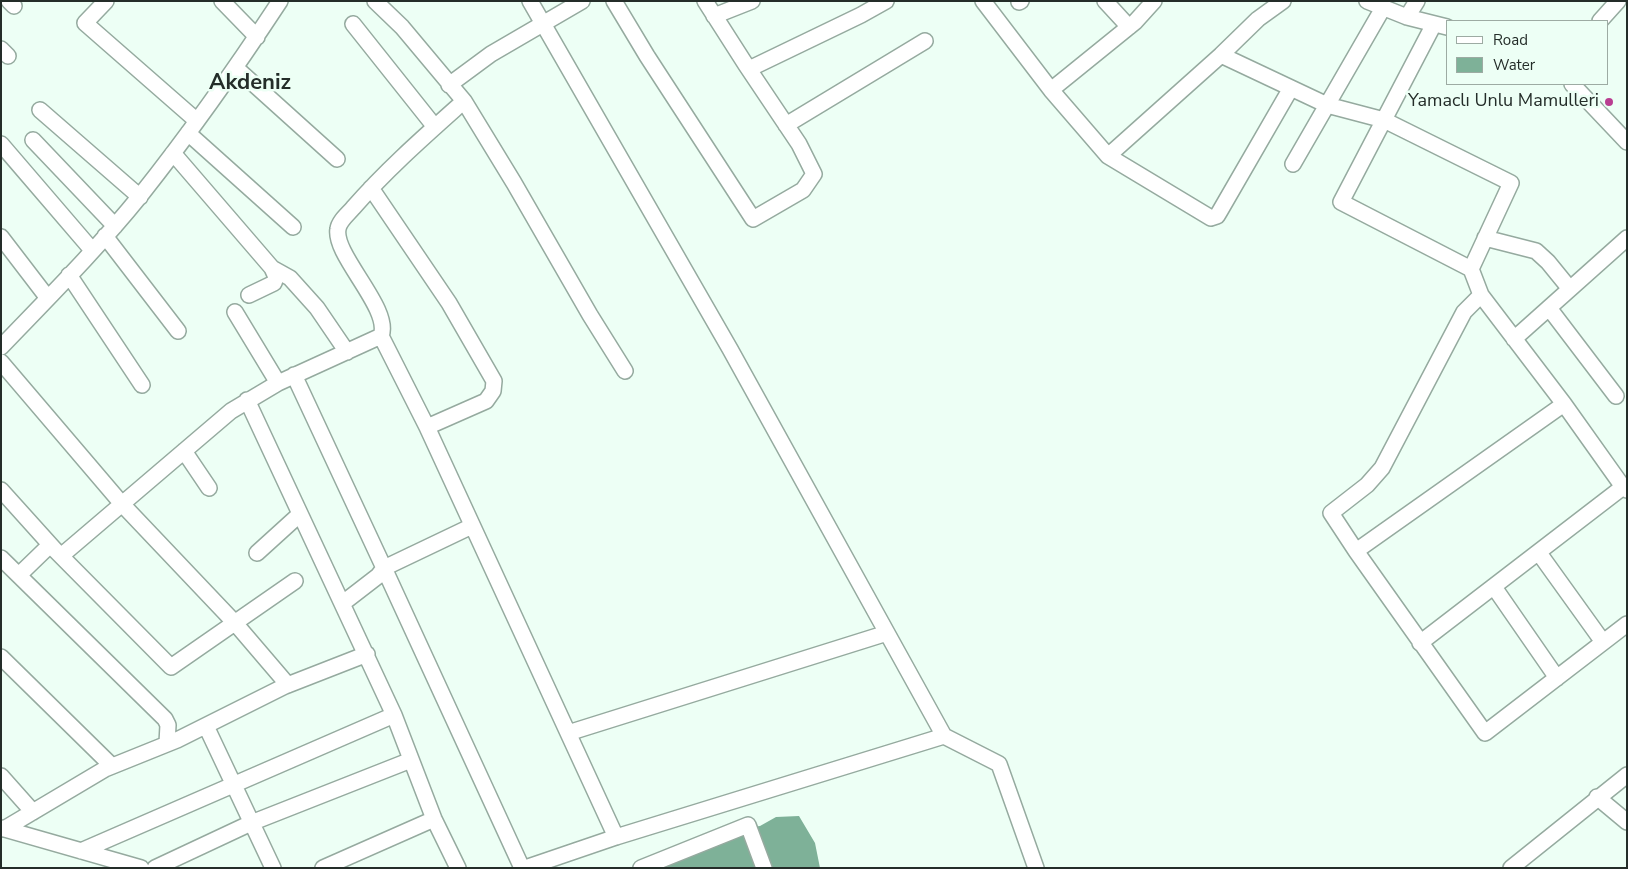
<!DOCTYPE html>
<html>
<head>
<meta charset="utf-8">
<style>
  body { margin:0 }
  #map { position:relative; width:1628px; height:869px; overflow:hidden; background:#edfff5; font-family:"Nunito Sans",sans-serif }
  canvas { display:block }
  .frame { position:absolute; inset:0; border:2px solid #242d29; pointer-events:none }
  .legend { position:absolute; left:1446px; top:20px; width:162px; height:65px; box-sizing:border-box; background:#edfff5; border:1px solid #9daba3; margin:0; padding:6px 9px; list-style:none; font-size:15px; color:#242d29 }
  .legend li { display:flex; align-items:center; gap:10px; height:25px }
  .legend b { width:25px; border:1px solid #9daba3 }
</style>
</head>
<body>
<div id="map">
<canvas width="1628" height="869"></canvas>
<div class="frame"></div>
<ul class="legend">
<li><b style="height:6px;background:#fff"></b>Road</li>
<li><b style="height:14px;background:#7eb198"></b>Water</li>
</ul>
</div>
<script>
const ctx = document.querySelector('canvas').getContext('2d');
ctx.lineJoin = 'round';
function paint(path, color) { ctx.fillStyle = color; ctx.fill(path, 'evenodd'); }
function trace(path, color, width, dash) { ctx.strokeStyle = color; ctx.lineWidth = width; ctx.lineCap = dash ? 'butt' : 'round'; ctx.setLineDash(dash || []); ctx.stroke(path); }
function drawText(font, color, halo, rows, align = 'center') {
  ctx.font = font + ' "Nunito Sans",sans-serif'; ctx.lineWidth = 5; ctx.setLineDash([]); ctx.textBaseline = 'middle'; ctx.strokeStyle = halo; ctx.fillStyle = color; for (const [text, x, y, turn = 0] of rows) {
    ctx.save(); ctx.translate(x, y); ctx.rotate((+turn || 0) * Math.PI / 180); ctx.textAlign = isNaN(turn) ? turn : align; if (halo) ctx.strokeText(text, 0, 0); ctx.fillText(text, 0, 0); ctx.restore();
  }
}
paint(new Path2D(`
  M799 816 815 843 820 868H661L660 863 709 832 760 826 776 817Z`), '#7eb198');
const street = new Path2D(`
  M9 1 14 6
  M106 1 85 23 197 121
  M222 1 257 37
  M375 1 402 27 464 101 514 183 590 315 625 371
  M530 1 730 349 944 736 999 764 1036 868
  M614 1 647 56 753 219 803 190 814 174 799 144 746 65 705 1
  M983 1 1051 90 1108 156 1211 218 1217 216 1220 211 1291 88
  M1105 1 1129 27
  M1367 1 1407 17 1447 27
  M1019 2 1021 1
  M714 16 752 1
  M1407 17 1417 1
  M1600 21 1618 1
  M353 24 435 127
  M1434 24 1341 202 1471 269 1481 295 1564 404 1623 487 1627 490
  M1 49 8 56
  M1221 55 1327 105 1384 120 1511 183 1471 269
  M236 68 337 159
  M749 69 861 15 886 1
  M1572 84 1627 142
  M449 85 491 54 582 1
  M1051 90 1135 22 1154 1
  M40 110 140 197
  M786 125 925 41
  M188 133 293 227
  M33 140 115 226
  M1 144 92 250
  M173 153 272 268 276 277 274 283 249 295
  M1108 156 1221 55 1258 19 1283 1
  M1293 164 1383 8
  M371 188 449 303 494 381 493 391 486 401 427 427
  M105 236 178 331
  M1 237 47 297
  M1485 238 1536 251 1548 262 1570 289
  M272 268 290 278 317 308 347 352
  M69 275 142 385
  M1549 308 1616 396
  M235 312 278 383
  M381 336 427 427 616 837
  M1514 339 1627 238
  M1 347C48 298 98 248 140 196 190 133 236 68 280 1
  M1 362 122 504 235 623 288 685
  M294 375 384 568 378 576 343 603
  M247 400 394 715 434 819 458 868
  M1564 404 1356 551 1485 733 1627 624
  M184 451 209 488
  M1 490 56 551 171 667 295 581
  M472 526 384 568 522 868
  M1356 551 1331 513 1367 485 1382 468 1464 312 1481 295
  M257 553 300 514
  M1539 553 1603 642
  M61 556 231 411 278 383 381 336C392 309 333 255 338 229 339 221 348 214 353 208 387 169 426 135 464 101
  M1 558 165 719 168 725 167 743
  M19 575 50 545
  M1494 587 1557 678
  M1420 643 1623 487
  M1 657 112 766
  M206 726 273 868
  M568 733 887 633
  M1 776 33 812
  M1597 797 1627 822
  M1 828 141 868
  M4 829 105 769 177 740 285 686 367 654
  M81 851 394 715
  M155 868 251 823 411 760
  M323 868 434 819
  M525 868 616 837 944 736
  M641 868 748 825 764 868
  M1511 868 1627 775`);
trace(street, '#95aa9f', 18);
trace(street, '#fff', 15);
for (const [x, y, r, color] of [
  [1609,102,5,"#b93e91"]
]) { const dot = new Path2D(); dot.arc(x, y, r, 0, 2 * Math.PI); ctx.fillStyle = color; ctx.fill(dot); trace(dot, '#edfff5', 2); }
drawText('18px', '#242d29', '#edfff5', [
  ["Yamaclı Unlu Mamulleri",1599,102]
], 'right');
drawText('bold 22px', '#242d29', '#edfff5', [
  ["Akdeniz",250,84]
]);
</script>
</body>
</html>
